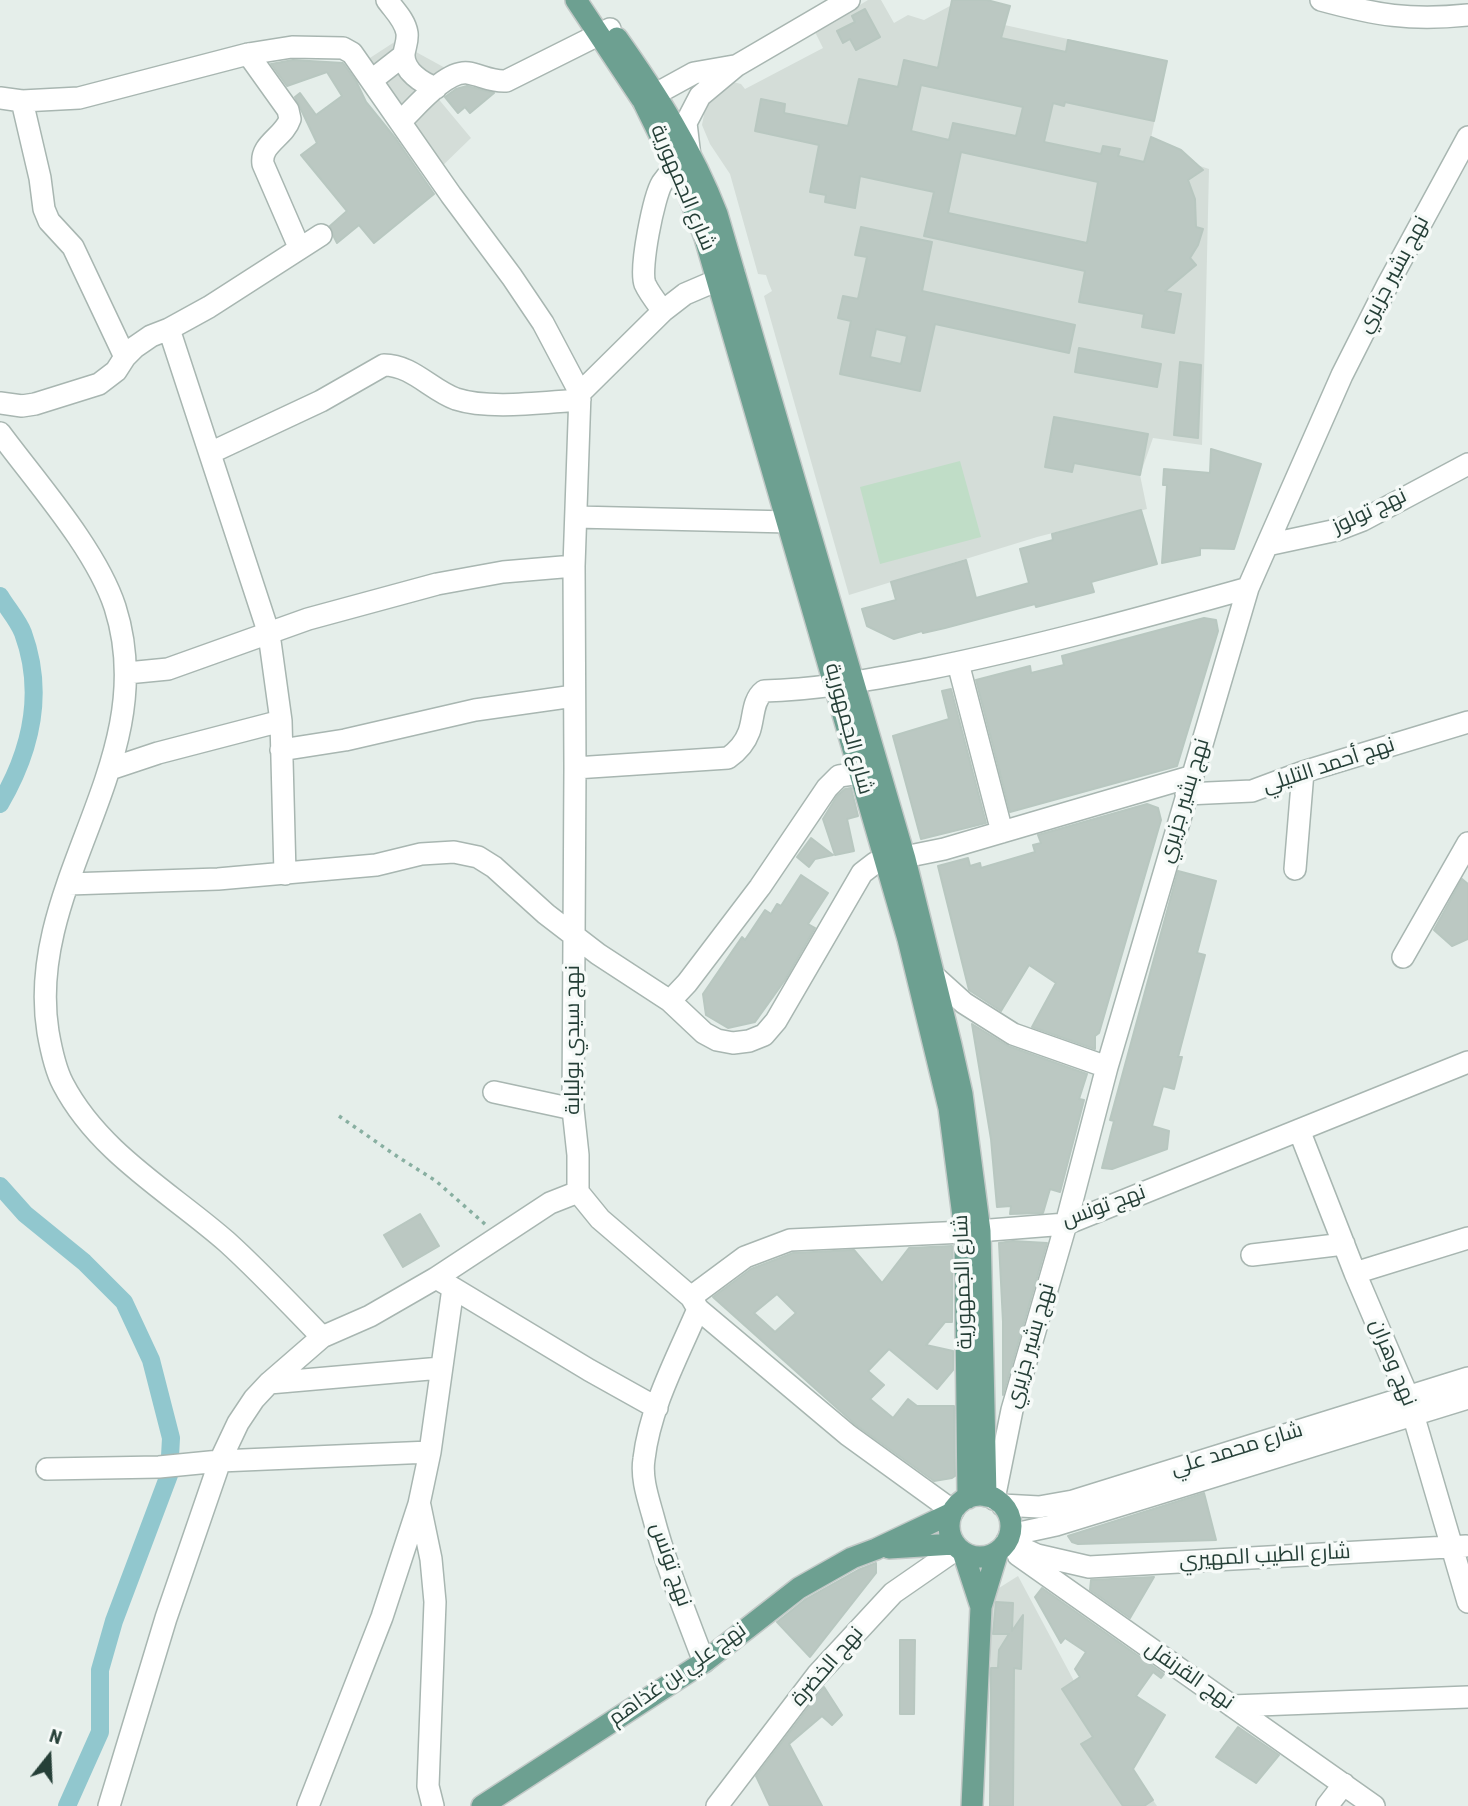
<!DOCTYPE html>
<html>
<head>
<meta charset="utf-8">
<style>
  body { margin:0 }
  #map { position:relative; width:1468px; height:1806px; overflow:hidden; background:#e5eeea; font-family:"Roboto Condensed",sans-serif }
  canvas { display:block }
  .north { position:absolute; left:14px; top:1722px; width:70px; height:70px; -webkit-text-stroke:5px #f6faf8; paint-order:stroke; rotate:18deg; font-size:19px; font-weight:700; line-height:28px; text-align:center; color:#253f37 }
  .north::after { content:''; display:block; margin:auto; width:24px; height:32px; background:#253f37; clip-path:polygon(50% 0,100% 100%,50% 72%,0 100%) }
</style>
</head>
<body>
<div id="map">
<canvas width="1468" height="1806"></canvas>
<div class="north">N</div>
</div>
<script>
const ctx = document.querySelector('canvas').getContext('2d');
ctx.lineJoin = 'round';
function paint(path, color) { ctx.fillStyle = color; ctx.fill(path, 'evenodd'); }
function trace(path, color, width, dash) { ctx.strokeStyle = color; ctx.lineWidth = width; ctx.lineCap = dash ? 'butt' : 'round'; ctx.setLineDash(dash || []); ctx.stroke(path); }
function drawText(font, color, halo, rows, align = 'center') {
  ctx.font = font + ' "Roboto Condensed",Cairo,sans-serif'; ctx.lineWidth = 7; ctx.setLineDash([]); ctx.textBaseline = 'middle'; ctx.strokeStyle = halo; ctx.fillStyle = color; for (const [text, x, y, turn = 0] of rows) {
    ctx.save(); ctx.translate(x, y); ctx.rotate((+turn || 0) * Math.PI / 180); ctx.textAlign = isNaN(turn) ? turn : align; if (halo) ctx.strokeText(text, 0, 0); ctx.fillText(text, 0, 0); ctx.restore();
  }
}
paint(new Path2D(`
  M868 0H881L894 23 908 15 924 20 961 0 982 20 1167 61 1151 138 1181 150 1200 166 1209 169 1206 300 1202 445 1153 438 1140 475 1147 509 1037 537 849 595 764 296 772 291 769 284 766 275 758 274 730 174 710 144 702 125 706 104 733 82 741 84 745 89 823 48 815 32Z
  M396 41 458 75 436 96 471 138 436 172 356 67Z
  M1018 1576 1074 1681 1157 1806H990L991 1593Z`), '#d4ddd8');
paint(new Path2D(`
  M960 461 981 537 880 564 860 487Z`), '#c0ddc7');
trace(new Path2D(`
  M0 596C7 608 18 620 23 633 45 693 31 751 0 804
  M0 1186 25 1214 84 1262 124 1302 151 1360 171 1438 169 1475 114 1621 100 1670V1732L67 1806`), '#91c7ce', 18);
const building = new Path2D(`
  M952 0H987L1010 6 1001 38 1066 52 1068 40 1167 61 1154 121 1065 102 1064 106 1053 103 1044 142 1101 154 1103 146 1120 149 1118 156 1144 162 1151 137 1181 150 1203 170 1188 180 1195 199 1196 227 1203 229 1198 245 1190 258 1196 265 1165 291 1181 294 1174 333 1142 327 1144 314 1079 302 1085 271 924 236 934 192 860 176 855 208 825 202 826 195 810 192 819 145 755 131 761 99 785 104 784 113 848 126 859 79 898 87 904 60 938 68ZM921 85 1023 107 1016 136 953 123 949 140 911 131ZM961 152 1098 182 1087 243 948 213Z
  M865 9 880 37 856 50 850 39 843 43 837 31 855 22 852 16Z
  M293 60 343 63 356 81 366 102 396 139 434 194 374 243 359 225 337 243 334 237 330 226 347 211 301 155 317 143 295 97 300 93 316 115 342 96 327 72 287 86 271 64Z
  M467 86 494 93 470 113 465 107 458 113 445 97 456 89Z
  M861 227 932 242 922 291 1075 325 1069 353 935 324 920 391 840 374 851 321 838 318 843 296 858 299 867 257 855 255ZM876 329 907 336 901 364 870 357Z
  M1079 348 1161 364 1157 387 1075 372Z
  M1180 362 1201 365 1198 438 1174 435Z
  M1054 417 1148 434 1140 475 1074 463 1072 472 1045 467Z
  M1211 449 1261 464 1234 549 1200 548V555L1162 563 1167 485H1163L1164 469 1210 473Z
  M1141 510 1157 564 1091 582 1094 592 1036 607 1035 604 945 628 923 633 922 631 894 639 867 626 862 609 896 600 891 582 966 560 976 598 1029 583 1020 549 1053 540 1052 534Z
  M1204 618 1216 620 1218 631 1177 766 1010 812 976 680 1030 666 1031 673 1064 665 1062 656Z
  M951 689 986 823 921 839 893 736 949 719 942 691Z
  M851 788 858 816 847 819 854 851 835 855 823 819 837 796 845 789Z
  M1147 804 1158 808 1161 820 1099 1033 1095 1036V1049L1032 1027 1056 983 1029 965 1001 1011 969 990 938 866 968 858 970 866 980 863 981 868 1035 852 1033 845 1041 843 1038 835Z
  M811 838 833 855 815 859 809 867 797 857Z
  M1178 871 1216 881 1197 953 1205 955 1178 1057H1182L1174 1089 1163 1086 1152 1126 1169 1131 1167 1149 1112 1169 1102 1168 1114 1121 1110 1120Z
  M801 875 828 893 808 924 815 928 785 980 755 1022 728 1028 706 1015 703 994 742 937 745 940 765 910 771 914 777 904 781 906Z
  M1462 879 1468 884V939L1452 946 1434 930Z
  M972 1024 1008 1046 1087 1074 1079 1099 1084 1100 1060 1192 1050 1189 1043 1213 1010 1214 1011 1206 997 1207 991 1139Z
  M420 1214 439 1246 403 1267 384 1235Z
  M1013 1241 1047 1243 1003 1395V1322L999 1243Z
  M952 1246V1322H945L926 1345 953 1351V1370L937 1389 889 1349 868 1371 884 1385 870 1399 893 1418 908 1399 917 1406H954L955 1476 952 1478 934 1481 856 1425 713 1297 751 1269 793 1253 854 1250 882 1283 909 1248ZM777 1294 796 1313 775 1332 754 1313Z
  M1204 1493 1216 1540 1078 1544 1072 1542 1068 1536Z
  M876 1563V1573L810 1657 777 1622 806 1599 858 1570Z
  M1154 1577 1130 1618 1090 1590 1091 1580Z
  M1042 1588 1164 1674 1161 1678 1153 1672 1136 1696 1165 1715 1133 1769 1153 1800 1144 1806H1123L1081 1744 1093 1737 1062 1689 1080 1677 1075 1669 1086 1652 1065 1638 1061 1643 1035 1597Z
  M996 1602 1013 1603 1012 1631 1023 1615 1021 1669 1014 1668 1013 1806H990L991 1668H998L999 1650 1009 1634H993Z
  M900 1640H915L914 1714H900Z
  M824 1687 842 1715 832 1725 822 1716 789 1744 822 1806H770L756 1776Z
  M1238 1727 1279 1755 1256 1783 1216 1757Z`);
paint(building, '#bbc8c2');
trace(building, '#b8c7c0', 2);
const minor = new Path2D(`
  M387 0C394 10 405 20 407 33 408 41 405 46 404 54 403 71 422 83 436 88
  M1321 0C1376 15 1410 21 1468 15
  M248 54 288 110 290 119C284 137 260 144 263 164L299 247
  M372 80 404 55
  M0 98 22 101 79 98 248 54 292 47 343 48 352 53 359 63 451 195 512 277 543 323 580 393 574 566 575 768 573 1109 578 1155V1192L600 1219 691 1297 698 1309 848 1435 953 1511
  M22 101 40 178 44 209 49 221 73 247 125 357
  M643 101 694 73 734 66
  M401 121C416 107 446 70 468 73 481 75 491 82 506 81L610 29
  M663 311C657 303 649 293 645 284 639 269 654 196 662 183 670 171 678 164 690 157L686 123 700 96 736 66 849 0
  M169 329 269 634 281 721 285 874
  M580 393 663 311 685 294 734 273
  M0 403 22 406 35 404 99 384 116 371 125 357 135 347 151 336 169 329 209 307 321 235
  M0 433C37 483 96 549 115 607 164 760 24 883 48 1032 51 1049 55 1069 63 1084 99 1153 170 1192 227 1242 260 1272 291 1305 322 1337
  M210 453 321 401 384 365C412 365 431 390 456 399 490 410 544 402 580 400
  M576 517 789 522
  M1267 545 1337 530 1363 520 1468 464
  M958 663 1002 832
  M127 673 168 669 308 619 437 584 503 572 574 566
  M281 750 345 740 475 710 574 696
  M575 768 728 758C738 751 745 743 749 732 754 719 752 700 764 691 819 690 873 679 927 669 1035 647 1141 618 1248 588
  M110 769 158 753 281 721
  M1186 794 1252 791 1303 772 1468 722
  M1295 869 1303 772
  M69 884 218 879 376 865 421 854 454 852 478 857 494 867 546 914 598 954 670 1001 704 1033 717 1040 733 1043 749 1041 764 1035 776 1021 862 873 875 863 944 849 1193 776
  M1403 957 1468 843
  M934 976 964 1003 1013 1034 1107 1067
  M670 1001 687 983 760 887 827 788 839 776 860 773
  M494 1092 573 1109
  M1299 1130 1355 1273 1408 1397 1468 1602
  M1252 1255 1344 1244
  M1355 1273 1468 1238
  M453 1288 589 1370 657 1408
  M691 1297 745 1257 790 1240 965 1232 1066 1224 1468 1062
  M698 1309C678 1356 650 1407 644 1459 641 1478 648 1498 653 1516 666 1566 686 1614 704 1662
  M269 1383 441 1368
  M47 1469 159 1467 220 1461 430 1452
  M994 1499 1012 1410 1066 1224 1107 1067 1248 588 1342 375 1388 284 1468 137
  M1002 1505 1039 1507 1073 1501 1468 1378
  M420 1506 431 1559 435 1602 428 1786 433 1806
  M1010 1535 1056 1525 1468 1398
  M1007 1541 1037 1555 1089 1567 1466 1546
  M1018 1555 1374 1806
  M1232 1706 1468 1697
  M109 1806 166 1618 220 1461 238 1423 254 1399 269 1383 322 1337 370 1316 436 1278 550 1203 578 1192
  M308 1806 382 1617 419 1504 430 1452 453 1288 436 1278
  M717 1806 817 1675 893 1593 958 1548
  M1327 1806 1344 1784`);
const major = new Path2D(`
  M576 0 643 101 687 191 705 238 908 939 949 1108 965 1232 968 1498
  M617 38C656 93 693 151 717 214L905 859 951 1045 962 1094 980 1231 986 1496
  M949 1526a31 31 0 1 1 62 0a31 31 0 1 1-62 0Z
  M889 1548 954 1544
  M963 1552 981 1607
  M482 1806 704 1662 799 1588 852 1558 876 1549 952 1513
  M972 1806 981 1607 998 1551`);
trace(minor, '#a8b6b1', 24);
trace(major, '#c2c9c7', 24);
trace(new Path2D(`
  M339 1116 398 1157 436 1181 486 1225`), '#88afa1', 3.5, [3.5, 5]);
trace(minor, '#fff', 21);
trace(major, '#6da091', 21);
drawText('21px', '#253f37', '#f6faf8', [
  ["شارع الجمهورية",682,188,67],
  ["نهج بشير جزيري",1394,275,-62],
  ["نهج تولوز",1370,512,-25],
  ["شارع الجمهورية",848,729,75],
  ["نهج أحمد التليلي",1329,766,-18],
  ["نهج بشير جزيري",1185,801,-73],
  ["نهج سيدي بولبابة",574,1040,-90],
  ["نهج تونس",1104,1207,-20],
  ["شارع الجمهورية",964,1282,-92],
  ["نهج بشير جزيري",1031,1346,-74],
  ["نهج وهران",1392,1363,68],
  ["شارع محمد علي",1237,1450,-17],
  ["شارع الطيب المهيري",1265,1557,-3],
  ["نهج تونس",670,1565,71],
  ["نهج الخضرة",828,1667,-49],
  ["نهج علي بن غذاهم",678,1675,-35],
  ["نهج القرنفل",1189,1676,35]
]);
</script>
</body>
</html>
